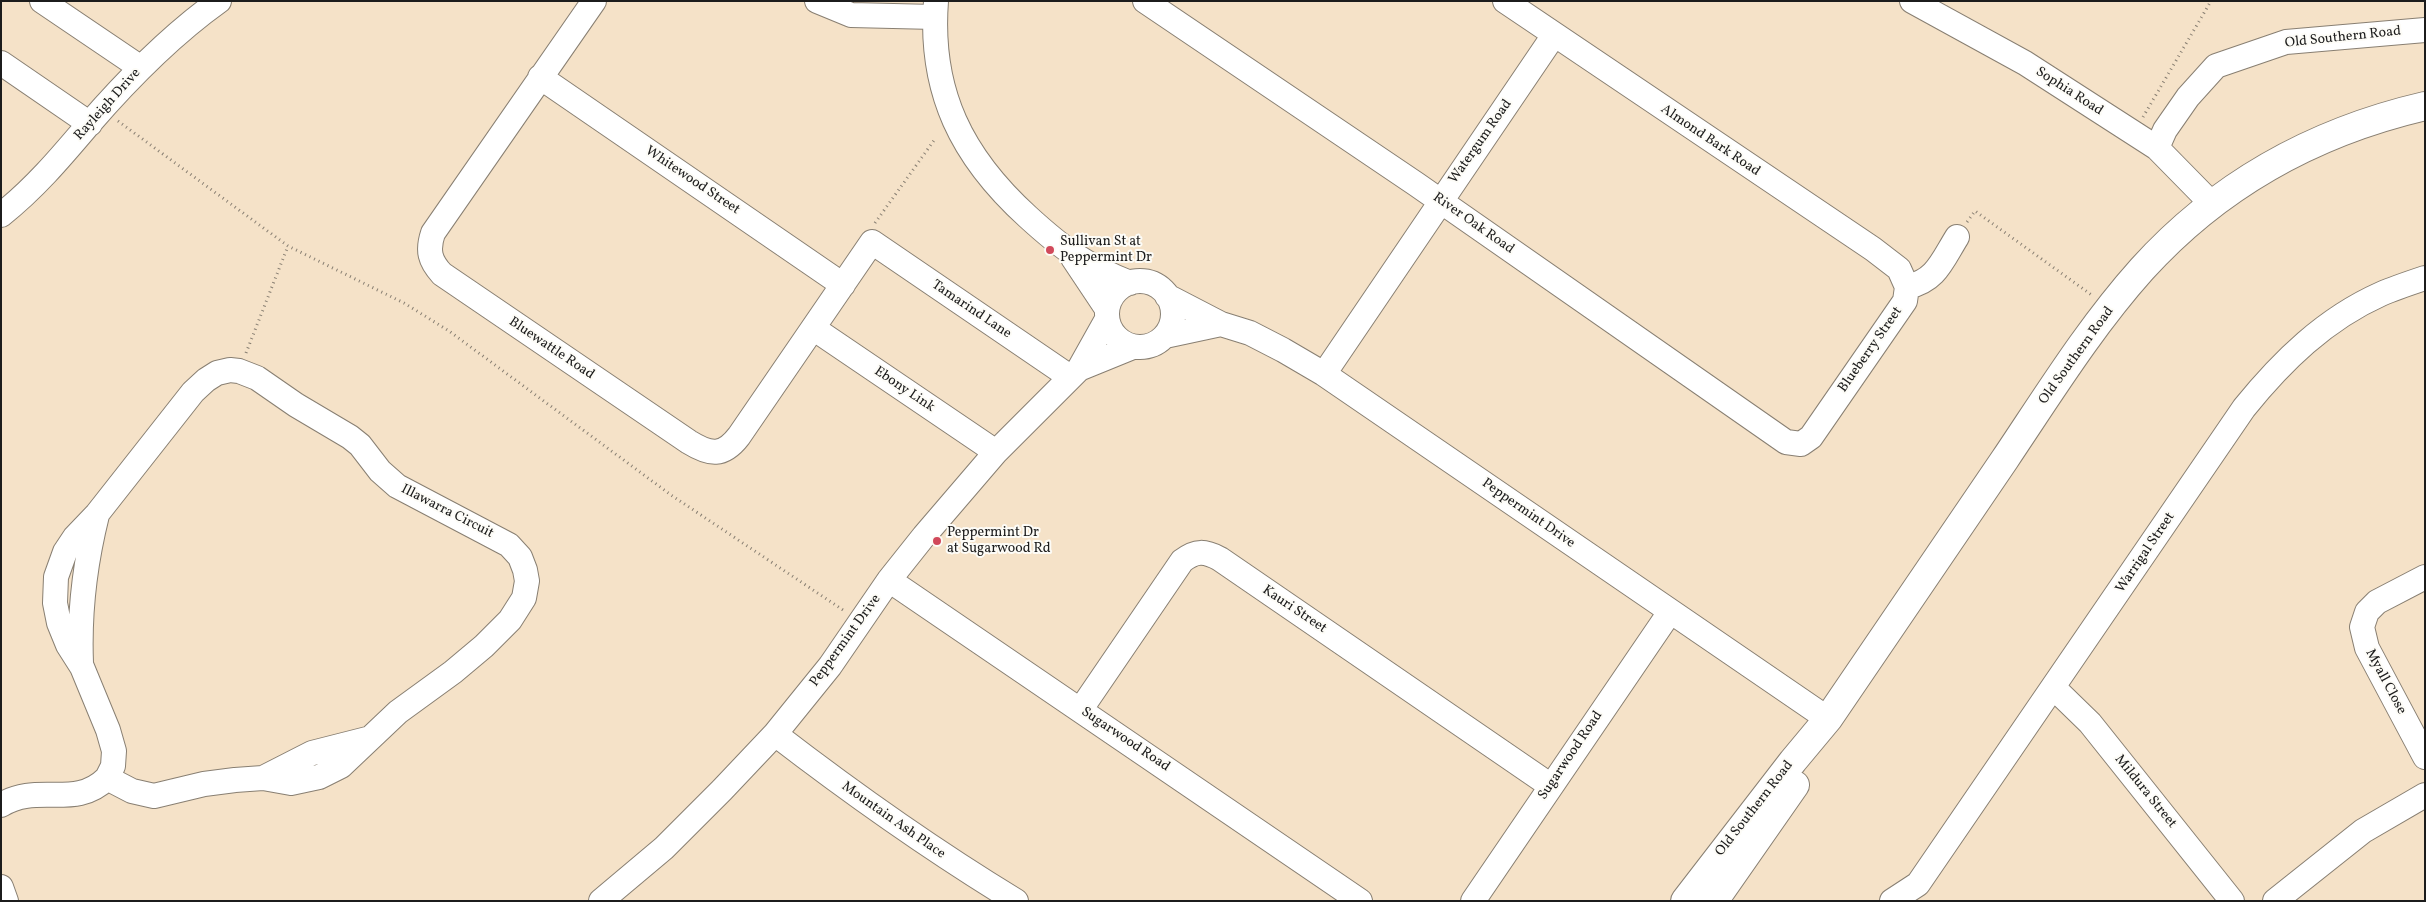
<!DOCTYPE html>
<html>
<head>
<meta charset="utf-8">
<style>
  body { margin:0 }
  #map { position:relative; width:2426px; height:902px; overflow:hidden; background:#f5e2c8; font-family:Vollkorn,serif }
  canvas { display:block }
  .frame { position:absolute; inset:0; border:2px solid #1c1c1c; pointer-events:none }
</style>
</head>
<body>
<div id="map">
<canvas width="2426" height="902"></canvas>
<div class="frame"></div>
</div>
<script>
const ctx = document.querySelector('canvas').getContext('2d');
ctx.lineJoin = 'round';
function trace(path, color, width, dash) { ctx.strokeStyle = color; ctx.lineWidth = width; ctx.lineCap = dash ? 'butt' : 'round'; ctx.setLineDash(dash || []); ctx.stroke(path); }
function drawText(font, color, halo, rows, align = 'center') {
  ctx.font = font + ' Vollkorn,serif'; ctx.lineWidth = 4; ctx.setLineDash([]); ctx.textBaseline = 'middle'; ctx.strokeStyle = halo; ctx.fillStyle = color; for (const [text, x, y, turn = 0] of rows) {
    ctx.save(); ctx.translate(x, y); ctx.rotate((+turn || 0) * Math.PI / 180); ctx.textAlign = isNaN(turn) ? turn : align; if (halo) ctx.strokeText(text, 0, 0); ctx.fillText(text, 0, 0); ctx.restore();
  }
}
const minor = new Path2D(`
  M42 1 141 68
  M594 1 433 233C427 251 430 261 442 274L689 442C710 455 723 457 739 436L872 242 1070 377
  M817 1 851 15 935 17
  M936 1C929 92 962 157 1028 217 1063 249 1085 265 1130 283
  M1145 1 1416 184 1786 442 1801 444 1811 437 1905 301 1907 287
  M1505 1 1873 249 1899 269 1907 287
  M1912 1 2025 63 2157 148 2211 203
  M1 63 90 124
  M540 77 843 285
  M2157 148 2165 130 2188 97 2216 66 2286 42 2425 30
  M1 215C35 188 61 157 89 124 128 79 170 36 219 1
  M1073 258 1107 309
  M1107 314a33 33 0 1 1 66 0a33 33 0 1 1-66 0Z
  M1907 287C1936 281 1942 261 1957 237
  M1167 296 1221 324 1250 333 1283 350 1324 374 1828 719
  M813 328 996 452
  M1165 336 1221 324
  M1079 369 1107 319
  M1324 374 1554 35
  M2425 577 2377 602 2367 612 2362 627 2367 648 2425 757
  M889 580 1360 901
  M81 663C79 613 85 563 97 515
  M2054 688 2090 723 2232 901
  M1081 709 1182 561C1196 550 1205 551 1220 559L1551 786
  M775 734C853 794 932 850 1016 901
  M263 778 312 753 367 739
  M1 805C38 782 75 810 107 778L132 791 154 796 204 784 235 780 263 778 291 783 319 777 341 766 398 712 453 672 484 646 510 620 524 598 527 581 525 570 520 557 509 545 397 486 380 471 360 445 350 437 296 405 257 378 239 371 230 370 217 373 206 380 193 392 97 514 75 537 65 552 56 577 55 603 59 623 68 645 82 667 108 730 114 751 113 766 107 778
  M1 887 6 901
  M601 901 664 848 722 790 775 734 830 666 889 580 924 536 996 452 1079 369 1133 347
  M1473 901 1670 612
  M1892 901 1918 884 2244 408C2282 361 2325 319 2381 294 2395 288 2410 283 2425 278
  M2275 901 2363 831 2425 795`);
const major = new Path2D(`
  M1685 901 1793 761 1828 719C1887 633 1946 546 2005 459 2048 395 2090 327 2142 269 2219 184 2313 132 2425 106
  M1714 901 1795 785`);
trace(minor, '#887f72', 26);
trace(major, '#887f72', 30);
trace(new Path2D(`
  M2143 117 2211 1
  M118 121 288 246 404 303 449 331 671 495 843 610
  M1967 222 1975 211 2093 296
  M875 223 935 139
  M246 353 288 246`), '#887f72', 3, [1, 4]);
trace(minor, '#fff', 24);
trace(major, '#fff', 28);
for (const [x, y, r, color] of [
  [1050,250,5,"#d1495b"],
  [937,541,5,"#d1495b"]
]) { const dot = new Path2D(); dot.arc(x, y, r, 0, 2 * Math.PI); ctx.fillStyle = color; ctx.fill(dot); trace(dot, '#fdfcf7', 2); }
drawText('14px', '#1c1c1c', '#fdfcf7', [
  ["Old Southern Road",2343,38,-6],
  ["Sophia Road",2069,92,33],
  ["Rayleigh Drive",108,105,-48],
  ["Almond Bark Road",1710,141,34],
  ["Watergum Road",1481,142,-55],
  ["Whitewood Street",692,181,34],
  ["River Oak Road",1473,224,35],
  ["Tamarind Lane",971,310,34],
  ["Bluewattle Road",551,349,34],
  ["Blueberry Street",1871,350,-55],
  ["Old Southern Road",2077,356,-54],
  ["Ebony Link",904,390,34],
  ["Illawarra Circuit",447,512,27],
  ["Peppermint Drive",1528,514,35],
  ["Warrigal Street",2146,553,-56],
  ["Kauri Street",1294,610,34],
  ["Peppermint Drive",846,641,-54],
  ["Myall Close",2385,682,62],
  ["Sugarwood Road",1125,740,34],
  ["Sugarwood Road",1571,756,-56],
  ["Mildura Street",2145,792,51],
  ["Old Southern Road",1755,809,-52],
  ["Mountain Ash Place",893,821,35]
]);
drawText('14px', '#1c1c1c', '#fdfcf7', [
  ["Sullivan St at",1060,242],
  ["Peppermint Dr",1060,258],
  ["Peppermint Dr",947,533],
  ["at Sugarwood Rd",947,549]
], 'left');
</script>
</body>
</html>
